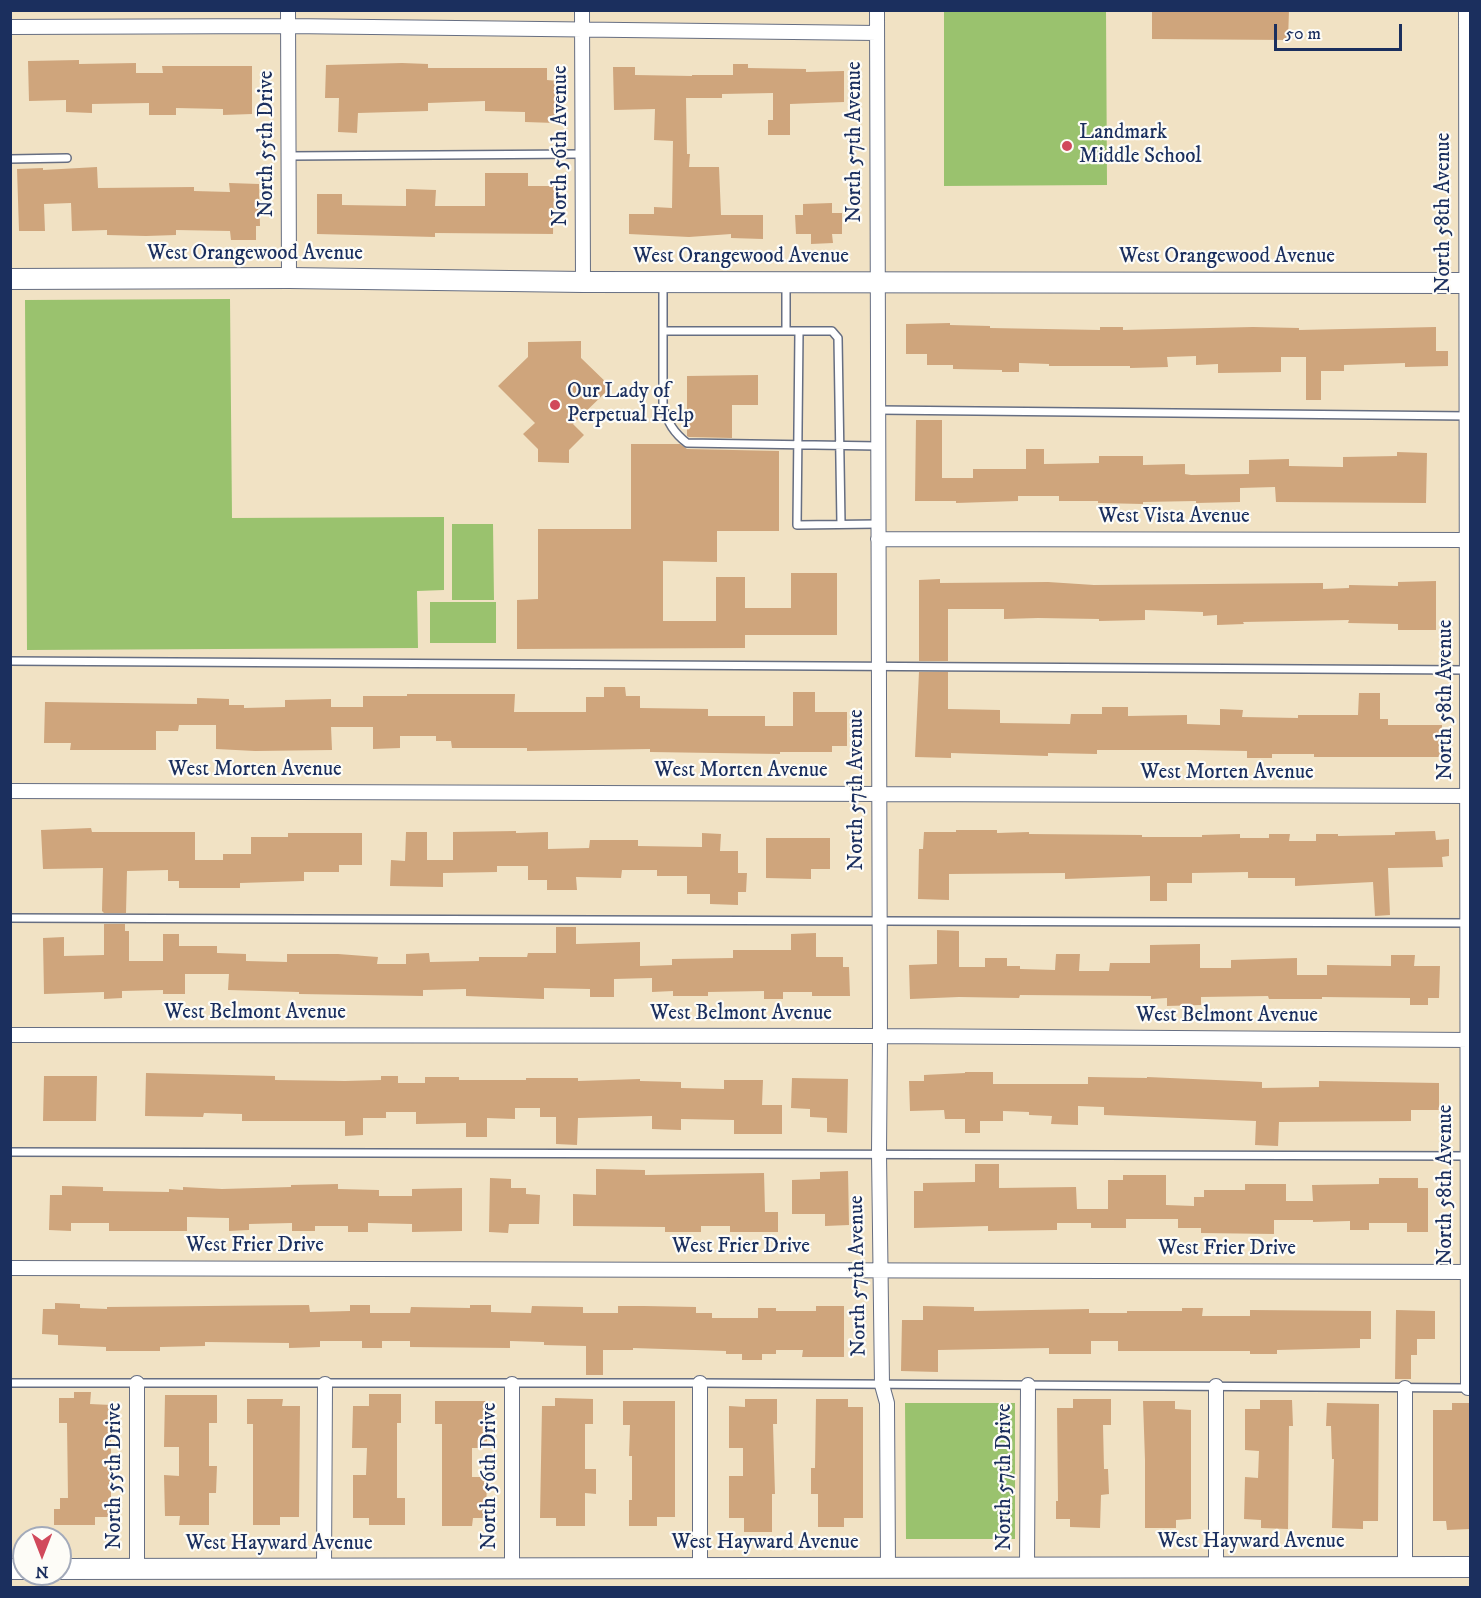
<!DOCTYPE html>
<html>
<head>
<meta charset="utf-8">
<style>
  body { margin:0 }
  #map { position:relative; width:1481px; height:1598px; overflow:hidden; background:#f1e2c4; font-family:"IM FELL DW Pica",serif }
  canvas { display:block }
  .frame { position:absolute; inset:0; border:12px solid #1b2f5e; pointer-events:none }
  .north { position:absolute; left:12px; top:1526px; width:60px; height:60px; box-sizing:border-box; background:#fdfcf7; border:2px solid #a3aaba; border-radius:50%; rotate:180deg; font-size:16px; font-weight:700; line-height:24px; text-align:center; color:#1b2f5e }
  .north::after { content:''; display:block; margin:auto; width:21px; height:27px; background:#d1495b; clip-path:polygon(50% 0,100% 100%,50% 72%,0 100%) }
  .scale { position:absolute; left:1274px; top:24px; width:128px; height:27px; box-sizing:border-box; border:3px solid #1b2f5e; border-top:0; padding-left:8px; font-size:18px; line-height:21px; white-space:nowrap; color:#1b2f5e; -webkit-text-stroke:4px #fdfcf7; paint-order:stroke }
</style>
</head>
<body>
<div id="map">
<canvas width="1481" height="1598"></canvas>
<div class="frame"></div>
<div class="north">N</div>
<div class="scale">50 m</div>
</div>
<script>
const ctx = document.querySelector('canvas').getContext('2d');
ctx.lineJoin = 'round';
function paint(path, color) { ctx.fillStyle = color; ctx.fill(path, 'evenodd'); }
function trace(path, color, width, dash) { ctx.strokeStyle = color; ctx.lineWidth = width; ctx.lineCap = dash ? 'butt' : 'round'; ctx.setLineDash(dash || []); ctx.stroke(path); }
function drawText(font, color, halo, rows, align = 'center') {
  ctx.font = font + ' "IM FELL DW Pica",serif'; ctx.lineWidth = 4.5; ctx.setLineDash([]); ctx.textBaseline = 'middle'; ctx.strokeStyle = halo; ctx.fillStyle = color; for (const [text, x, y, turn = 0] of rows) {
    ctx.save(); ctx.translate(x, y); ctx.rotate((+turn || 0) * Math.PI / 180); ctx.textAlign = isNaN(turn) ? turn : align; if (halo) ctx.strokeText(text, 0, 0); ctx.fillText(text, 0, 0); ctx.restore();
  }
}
paint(new Path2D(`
  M944 11H1106L1107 185 944 186Z
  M230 299 232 518 444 517V590L417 591 418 648 27 650 25 300Z
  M452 524H493L494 600H452Z
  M430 602H496V643H430Z
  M905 1403H1015V1539H906Z`), '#9ac26e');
paint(new Path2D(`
  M1152 10H1289L1288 40 1152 39Z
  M79 60V64L136 63V73H163L162 66H252V114L223 115V109L176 108V115H149V103L92 104V113L66 112V100L29 101 28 61Z
  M402 63 428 64V68H547V80L557 81 555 123 525 122V112L485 111V101L428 103V111L358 113 357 133 338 132 339 98H325L326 65Z
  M733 64H748V68L806 69V72L844 71V102L790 104V135H768V120H773V93L722 94V98H686L687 154H690L689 167H719L721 215H763V239L731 238V234L689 237 629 234V214H654V207L672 208 673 141 654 140 655 109 614 110 613 67H635V75L692 76V75H733Z
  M97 167 98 188 194 187V191L230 192 229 183 259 184 260 226H256V240H231L230 231 176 230V235L146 236 107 235V230L72 231 71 203 44 204 45 231H19L17 169 43 168V170Z
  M485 173H528V186H554L553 234 435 233V237L317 234V194H342V205L406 206V189L436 190 435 206H485Z
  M832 203V213H842V234H832L833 243 811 244V234H796L795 215H803V204Z
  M950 323V325L990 326V328L1100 330V327H1123V330L1253 327 1299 328V330L1436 327V351H1448V366L1405 367V363L1344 365V371H1321V400H1306V357H1281V372L1218 373V364L1196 365V356L1167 357 1168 367 1130 368V366H1049V364L1019 363V372H1002V370L953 369V365H927V354H906V324Z
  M581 341V358L611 387 573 424 584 435 569 450V463L538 462V449L523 434 535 423 498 386 528 357V342Z
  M758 375V405H732V438L689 437 687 436V376Z
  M916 420H942V478H973V469H1026V449H1044V464L1099 463V456H1143V465L1185 464V474L1191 475 1249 474V460L1289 459V466L1343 467V457L1397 456V452L1427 453 1426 503 1276 502 1275 487 1240 488V502L1196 503V501L1143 502V504L1098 503V501H1059V496H1018V501L956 503V501H915Z
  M631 444H680L687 449 779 451V531H717V562L663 561V621H716V577H745V608H791V573H837V635H745V648L517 649V600L538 599V529H631Z
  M940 579V583L1048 582 1094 585 1323 583V589L1349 588V585L1398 586V582L1436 581V630H1398V624L1348 623 1349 620 1243 622 1244 624 1217 625V615L1203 616V612L1145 610V620L1099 621V619L1038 618 1004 619V609H948V661H919V580Z
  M919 672H948V709L1000 710V723L1070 724 1071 714H1102V707H1128V716L1187 715V724L1220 725V709L1243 710 1242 717 1298 718V715H1358L1359 693H1380V719H1388V725H1442V757H1314V754H1272V758H1247V751L1195 750H1097V754L1048 753V756L951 753V758L915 757Z
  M604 687H625L626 696H640V708L708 709V716H765V726H793V692H815V712H847V746H832V752H780V754L650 752V749L527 751V748H452L451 741H436V736H400V748L373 749V727H331L332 750 255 751 216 749V725H179L178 731H156V750H70L71 743H44L45 702 197 704V698L229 699V705H244V708L285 707V700L331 699V707H363V696H407V694H515L514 712H586V697H604Z
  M91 828 92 832H195V860H223V854H251V837H288V833H362V865H339V872H304V881L240 883V888H179V881H168V870L127 871 126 913H104L102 911 103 868 43 869 41 830Z
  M956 830H997V833L1029 832V834L1142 835V837H1202V835L1240 834V838H1269V834H1290L1289 841H1316V834H1338V836L1395 835V832L1435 831 1436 840 1449 839V856L1442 857 1443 867 1388 868 1390 915 1375 916 1373 882 1295 886V878H1248V872L1192 873V883H1167V901H1150V876L1065 879V873L949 874V900L918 899 919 849H923L924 832H956Z
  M516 831V833L548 832V849L589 848 590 840H638V846L702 847V833L721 834 720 851H738V873H747L746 892H738V905L710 904V894H687V876H657V870H622L621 878 576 877 577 890H547V880H528V866H497V872L443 873V887L390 886 391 860 405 861 406 832H427V860H453V832Z
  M766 838H830V869H811V879L766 878Z
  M104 924H125V931H129V961H163V934H179V946H217V953L246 954V961L287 962V954H338L378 957 377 964H406V954L429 953 430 962 479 961V957H527L528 953H556V927H576V944L640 942V966L672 965V959L733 958V950H791V934L816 933V957H843V967H849L850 996H812V992H783V999H764V991L708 992V996H673V991L652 992V978L614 979V997H590V989L544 988V999L466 996V989L423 990V996L299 994V992L228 990 229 974H185V994H163V990L122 991V998L104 999V992L44 994 43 938 64 937V956L104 955Z
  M937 930 959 931V967H985V958H1007V966H1020V969L1055 970 1056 954H1080L1079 971H1109L1110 963H1150V945L1200 944V968H1231V960L1297 958V975H1327V965L1391 966V955H1415L1414 966H1440L1439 998H1428V1005H1410V998L1322 997V999H1269L1268 996 1201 997V1005L1167 1006V998L1151 999V996L1020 995 1019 998 959 997 910 999 909 965 937 964Z
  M965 1072H993V1084H1088V1077L1147 1078V1077L1262 1082V1088L1319 1087V1081L1439 1083V1110H1411V1121L1279 1122 1278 1146 1255 1145 1256 1121 1104 1115V1107L1078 1106V1125L1051 1124 1052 1116 1029 1115V1112L1003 1111V1121H980V1133H965V1119H945L944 1110 910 1111 909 1081H924V1075L965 1073Z
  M146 1073 275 1076V1080L345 1081 381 1080V1076H398V1083H425V1077H459V1080H526V1078H578V1081L640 1079V1081L681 1082V1088L724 1089V1080H763L762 1105H782V1134H734V1120L681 1119V1130L652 1129V1116L578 1118 577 1145 556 1144V1117H540V1108H515V1119L487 1118V1137H466V1123L416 1124V1112H386V1118H363V1135L345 1136V1121H242V1114L204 1113 203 1117 145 1116Z
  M44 1076H97L96 1121H43Z
  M792 1078 848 1079 847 1133 827 1132V1118L810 1117V1109L791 1108Z
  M975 1164H999V1188L1076 1187 1077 1209H1108V1180H1123V1175H1166V1205L1194 1206V1197H1204V1190H1245V1184H1286V1201H1313L1312 1185 1379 1184V1178H1418V1188H1428V1232H1407V1223H1369V1230H1350V1221L1313 1222V1220H1274V1234L1201 1233V1228H1178V1219H1126V1228H1091V1223H1057V1230L988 1231V1226L914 1228V1191H923V1183L975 1182Z
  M596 1169 645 1170V1175L764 1173 765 1212H778V1232H730V1226H701V1232H665V1227L573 1226V1194L596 1195Z
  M848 1171 849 1225 825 1226V1214H792V1180L820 1179V1172Z
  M490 1178 511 1179V1188H526V1194L540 1195 539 1224H509L508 1233 489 1232Z
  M338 1184V1189L379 1190V1196H412V1189L462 1188V1231L412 1232V1224L368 1223V1232H348V1226H315V1231H292V1223L249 1224V1230L229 1231V1218L187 1217V1231H109V1223H71V1231L49 1230 50 1195H62V1186L103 1187V1191L169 1192V1189L183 1190V1187L222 1189 291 1187V1185Z
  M55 1303 80 1304V1308L107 1309V1307L309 1305 310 1312 350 1311V1305H370V1313H410L411 1307 470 1308V1305H491V1312L531 1313 532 1306 583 1307V1313H618V1306H644L696 1307V1313H712V1318H758V1308H776V1311H816V1306H844V1357H802L803 1350H776V1354H762V1360H742V1354H726V1351L633 1348V1350H603V1375H586V1346L544 1345V1342L510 1341V1348L410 1347V1341H382V1348H362V1341H320V1347L289 1348V1343L205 1342V1346L160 1347V1351H106V1347L58 1345V1335L42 1334 43 1309H55Z
  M923 1306 974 1307V1311L1089 1309V1313H1127V1311H1182V1308H1203L1202 1316H1250V1310L1371 1311V1339H1360V1348L1277 1350V1354H1250V1351H1118V1341H1091V1354H1049V1348L938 1350V1372L901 1371 902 1320H923Z
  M1396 1310 1435 1311V1339H1417V1355H1411V1379H1395Z
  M74 1392H91L90 1404 111 1405V1517H95V1525H54V1509H60V1498H68L67 1423H59V1398H74Z
  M369 1394H401V1423H397V1498H405V1525H369V1518H353V1475H366L367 1448H352L353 1406H369Z
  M165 1395H217V1423H209V1466H217L216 1493H209V1525H179L180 1516H165L164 1475 179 1476V1447H164Z
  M555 1398 593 1399V1424H585V1469H596V1494L585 1493V1526H556V1518H540L542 1406H555Z
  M247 1399H283L282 1406H300L299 1517H280V1525H253V1424H247Z
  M745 1399H777V1424H773L775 1494H772V1532H744V1518H729V1476H743V1448H729V1406L745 1407Z
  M816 1399H848V1407H863V1518H844V1527H818V1494H811V1468H815Z
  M1073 1399H1111V1425H1103L1104 1469H1108L1109 1494 1101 1495 1100 1528 1070 1527V1519H1056V1501H1058L1057 1408H1073Z
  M1260 1400H1292L1293 1426H1289L1288 1529 1261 1528V1520L1244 1519 1245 1477 1258 1478 1259 1451 1245 1450V1409H1260Z
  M435 1401H487V1448H472V1477H487L486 1518H473L472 1526H442V1424H435Z
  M623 1401H675V1517H657V1526H629V1500H632V1456H629L630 1425H623Z
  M1143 1401H1175V1409L1191 1410V1519L1176 1520V1528H1145V1460Z
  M1327 1403 1379 1404 1378 1521H1363V1529L1332 1528 1334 1459H1332L1331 1426H1326Z
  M1452 1403H1470V1529L1447 1530 1446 1521H1433V1410H1452Z`), '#cfa57c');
const lane = new Path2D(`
  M289 156 583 154
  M10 159 67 158
  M663 285V407C668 423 674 433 687 443L878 446
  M786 285V331
  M663 331H832L838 338 841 524
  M799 332 797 525 878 524
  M878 410 1469 416
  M10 661 1468 670
  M10 918 1469 923
  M10 1152 1469 1156
  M10 1383H700L1468 1388`);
const street = new Path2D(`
  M288 10 289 278
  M582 10 583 282
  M877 10 880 1036 879 1153 882 1385 887 1403 888 1568
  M1466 10 1468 1388
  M10 27 288 26 877 33
  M878 539 1470 540
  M10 791 1470 796
  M10 1035 880 1036 1470 1040
  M10 1268 1470 1272
  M137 1383V1569
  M512 1384V1569
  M1216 1386V1567
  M1405 1388V1567
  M1027 1568 1028 1385
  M324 1569 325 1384
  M700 1569V1383`);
const secondary = new Path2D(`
  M10 279 289 278 583 282 1470 283
  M10 1569H24
  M60 1569 1470 1567`);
trace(lane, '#666e82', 10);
trace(street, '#666e82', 16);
trace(secondary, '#666e82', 22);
trace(lane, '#fff', 7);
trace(street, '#fff', 14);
trace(secondary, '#fff', 20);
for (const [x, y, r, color] of [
  [1067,146,6,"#d1495b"],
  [555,405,6,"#d1495b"]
]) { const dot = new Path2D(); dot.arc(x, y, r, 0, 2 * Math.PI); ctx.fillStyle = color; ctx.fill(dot); trace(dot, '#fdfcf7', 2); }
drawText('21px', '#1b2f5e', '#fdfcf7', [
  ["Landmark",1079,134],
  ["Middle School",1079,158],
  ["Our Lady of",567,393],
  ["Perpetual Help",567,417]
], 'left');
drawText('21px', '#1b2f5e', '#fdfcf7', [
  ["North 57th Avenue",856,142,-90],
  ["North 55th Drive",268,144,-90],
  ["North 56th Avenue",562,146,-90],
  ["North 58th Avenue",1445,213,-90],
  ["West Orangewood Avenue",255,255],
  ["West Orangewood Avenue",741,258],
  ["West Orangewood Avenue",1227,258],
  ["West Vista Avenue",1174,518],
  ["North 58th Avenue",1447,700,-90],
  ["West Morten Avenue",255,771],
  ["West Morten Avenue",741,772],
  ["West Morten Avenue",1227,774],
  ["North 57th Avenue",858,790,-90],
  ["West Belmont Avenue",255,1014],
  ["West Belmont Avenue",741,1015],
  ["West Belmont Avenue",1227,1017],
  ["North 58th Avenue",1447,1185,-90],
  ["West Frier Drive",255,1247],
  ["West Frier Drive",741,1248],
  ["West Frier Drive",1227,1250],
  ["North 57th Avenue",859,1276,-91],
  ["North 55th Drive",116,1476,-90],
  ["North 56th Drive",491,1476,-90],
  ["North 57th Drive",1006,1477,-90],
  ["West Hayward Avenue",1251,1543],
  ["West Hayward Avenue",765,1544],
  ["West Hayward Avenue",279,1545]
]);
</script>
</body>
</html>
